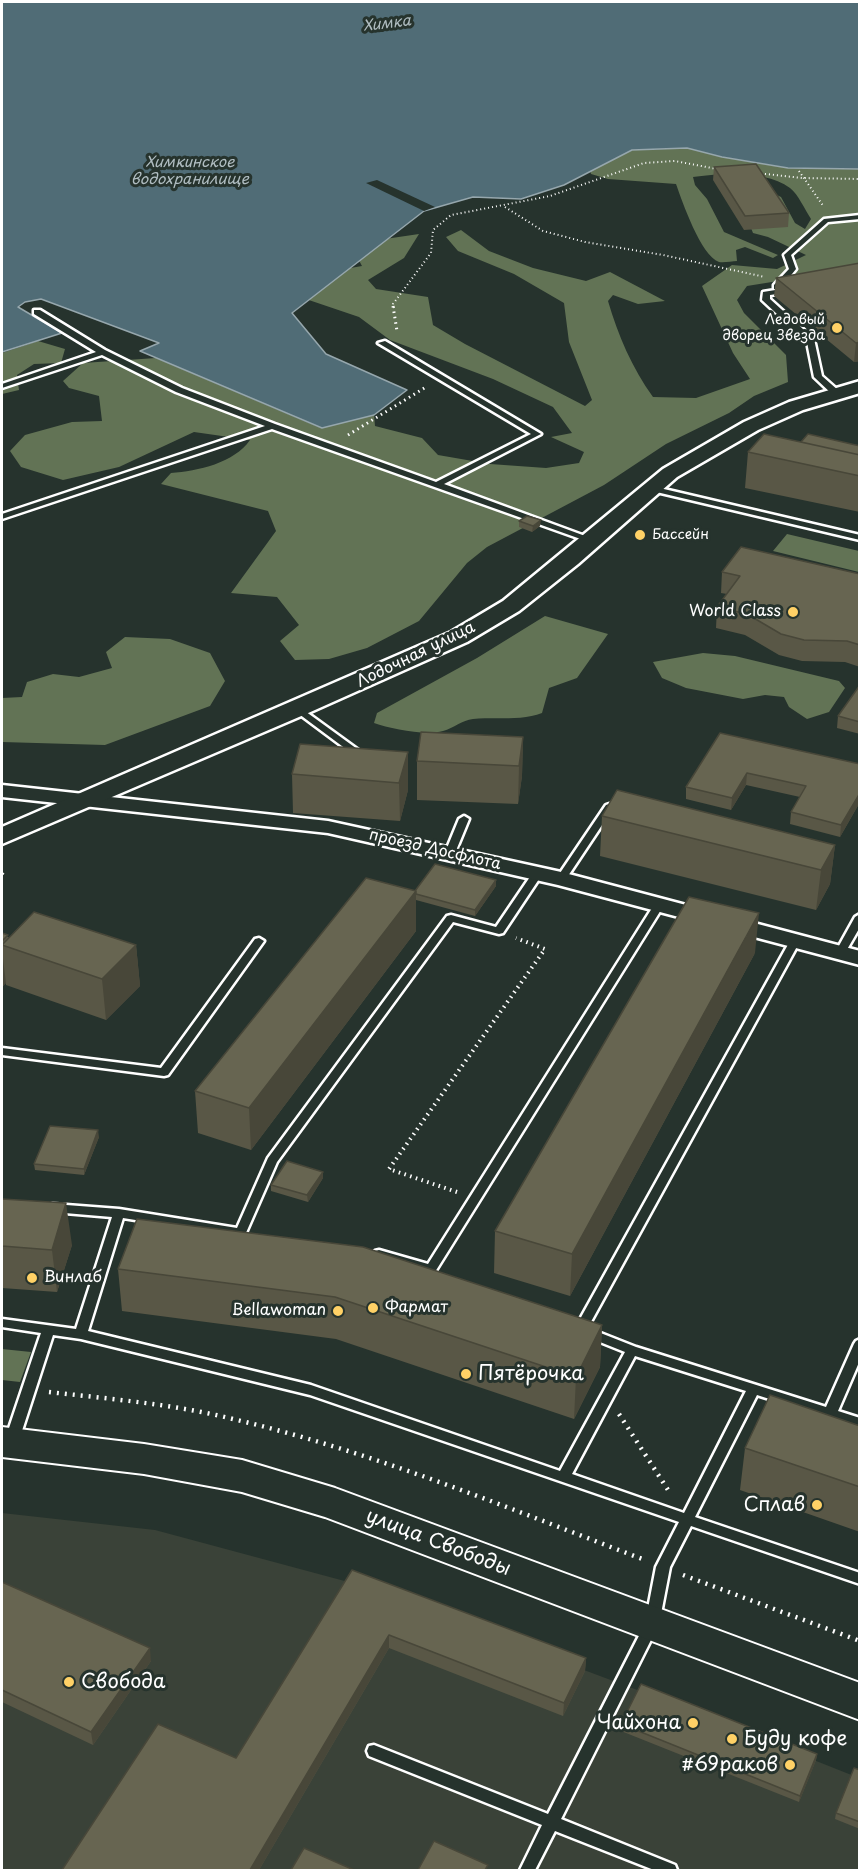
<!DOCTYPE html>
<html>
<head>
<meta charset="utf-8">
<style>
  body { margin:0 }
  #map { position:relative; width:861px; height:1872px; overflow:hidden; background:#26332d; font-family:"Playpen Sans",sans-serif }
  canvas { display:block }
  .frame { position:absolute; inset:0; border:3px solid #fff; pointer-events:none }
</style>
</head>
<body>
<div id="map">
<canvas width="861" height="1872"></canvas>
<div class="frame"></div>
</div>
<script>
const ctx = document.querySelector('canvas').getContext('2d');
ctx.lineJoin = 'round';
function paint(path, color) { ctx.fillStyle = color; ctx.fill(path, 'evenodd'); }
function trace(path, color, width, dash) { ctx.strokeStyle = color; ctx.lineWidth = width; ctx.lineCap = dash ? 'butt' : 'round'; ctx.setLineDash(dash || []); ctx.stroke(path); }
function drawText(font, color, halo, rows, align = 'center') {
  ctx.font = font + ' "Playpen Sans",sans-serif'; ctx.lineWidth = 6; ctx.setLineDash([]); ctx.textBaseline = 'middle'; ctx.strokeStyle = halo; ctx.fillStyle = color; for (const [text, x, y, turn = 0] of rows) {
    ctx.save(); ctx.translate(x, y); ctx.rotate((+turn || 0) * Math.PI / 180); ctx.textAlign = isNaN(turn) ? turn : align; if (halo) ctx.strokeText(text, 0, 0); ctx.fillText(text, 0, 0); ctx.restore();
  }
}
paint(new Path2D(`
  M2 1513 155 1530 352 1583 640 1691 859 1778V1870H2Z`), '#3a4238');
paint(new Path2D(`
  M687 148 722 157 788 168 859 169V268L747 286 737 300 744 313 786 355 788 382 754 396 729 413 666 444 604 485 487 547 467 563 419 621 367 648 329 659 295 660 280 641 299 625 277 597 231 593 276 531 268 511 161 484 171 473C198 471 234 463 250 440L194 432 119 467 63 480 21 467 10 451 25 435 72 422 102 421 99 396 69 388 63 381 83 363 156 358 321 428 374 415 375 426 422 438 438 455 490 464 546 468 579 463 584 452 551 437 572 433 553 407 493 379 390 340 359 317 294 295 339 270 362 266 355 253 385 239 419 234 404 258 368 280 376 289 428 297 433 325 465 344 585 406 592 400 569 342 564 303 514 274 458 251 446 237 461 230 489 251 533 268 586 281 610 272 665 301 638 304 613 295 608 301C618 335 632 368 653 397L696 398 750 379 733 353 702 286 732 265 777 269 806 255 768 237 753 233 751 228 754 184 781 197 795 223 805 229 811 219C805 210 798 194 790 188 766 170 720 173 693 177L695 185 707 199 724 232 778 255 773 258 745 247 736 250 737 261C732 261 724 263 719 262 701 256 682 201 676 184L608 179 591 174 590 170 632 150Z
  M38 341 65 349 61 363 34 364 17 375 19 390 2 394V353Z
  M787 534 859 551V572L773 551Z
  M545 616 608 634 577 678 549 688 542 713C522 721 496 717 473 719 462 720 454 728 443 731 426 736 391 729 374 723L377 713 477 658Z
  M125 637 170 639 210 653 225 681 210 706 105 745 2 742V698L22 697 27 682 53 674 79 677 112 668 106 652Z
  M703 653 735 656 839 681 845 688 829 712 807 719 789 707 784 697 765 695 743 699 686 688 662 678 653 662Z
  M2 1349 31 1352 20 1382 2 1380Z`), '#627355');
const water = new Path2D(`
  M2 2H859V169L788 168 722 157 687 148 632 150 564 185 521 199 473 197 424 211 292 313 326 354 407 390 374 415 322 428 140 351 159 343 41 299 25 302 18 307 62 333 2 352Z`);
paint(water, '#506c76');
trace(water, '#96a7ad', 1.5);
paint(new Path2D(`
  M377 180 435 207 424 211 366 183Z`), '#26332d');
const service = new Path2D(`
  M860 215V219L828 222 791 255 796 269 780 289H774V285L789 269 784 255 785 254 824 219Z
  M788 288 792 290 791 292 770 295V299L814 339 822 376 839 391V395H833L814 377 807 342 762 300 763 292Z
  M34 310H40L105 350 182 388 275 424 436 482 531 434 378 343 385 341 541 434 444 484 596 540 595 542H589L272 429 2 519V514L265 426 176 392 102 355 2 388V384L96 352 34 314Z
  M648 486H651L860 535V540L648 490Z
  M298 706 364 754 366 756 364 758H358L295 711 293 709Z
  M609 804 614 807 566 879 565 881H557L556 879 606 805Z
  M464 816 469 819 455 853 450 856 446 855 445 853 459 819Z
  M538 870 543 873 503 933 499 934 453 922 277 1162 245 1235 236 1236 123 1218 88 1331 311 1385 560 1471 625 1352 585 1336 583 1334 576 1333 574 1330 790 941 791 939H799L800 941 587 1329 593 1330 636 1347 826 1407 854 1344 856 1341 860 1339V1360L838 1411 860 1418V1428L757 1395 695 1517 860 1573V1584L691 1526 670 1567 659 1624 561 1819 675 1865 677 1870H654L555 1831 535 1870H520L542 1825 369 1756 367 1751 369 1746 374 1745 548 1814 645 1624 656 1567 679 1522 310 1395 81 1339 53 1335 19 1440 17 1444 12 1445 7 1444 5 1440 41 1333 2 1327V1319L76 1329 112 1217 53 1212 49 1211 47 1208 49 1205 53 1204 119 1209 237 1228 268 1158 447 916 451 915 496 927 534 871ZM635 1356 746 1391 684 1513 572 1474Z
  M659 902 664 905 435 1272 431 1273 375 1257 373 1254 375 1251 379 1250 428 1264 654 905Z
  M860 914V927L845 953 844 955H836L835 953 855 917Z
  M259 938 264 941 168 1075 164 1076 2 1055V1048L161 1068 255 939Z`);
const minor = new Path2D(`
  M2 785 328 821 561 872 860 951V965L558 885 328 833 2 797Z`);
const tertiary = new Path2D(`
  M860 381V393L803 410 758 430 677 477 578 564 519 611 467 642 306 714 2 844V827L451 632 503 601 663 469 744 422 789 402Z`);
const secondary = new Path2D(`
  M2 1427 144 1444 242 1460 335 1488 860 1683V1720L325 1517 242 1492 144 1474 2 1457Z`);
trace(service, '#fff', 5);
trace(minor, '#fff', 5);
trace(tertiary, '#fff', 5);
trace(secondary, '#fff', 4);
trace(new Path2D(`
  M799 171 824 207
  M757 173 802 178 860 179
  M505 207 543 231 585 242 663 255 765 277
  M394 308 393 304 431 253 433 230 451 215 550 196 644 163 675 161 717 169`), '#fff', 2, [1, 3]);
trace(new Path2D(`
  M393 306 397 331
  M348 435 426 387`), '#fff', 3, [1.5, 4]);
trace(new Path2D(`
  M2 874 4 876
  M457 1192 389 1169 545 949 516 938`), '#fff', 4, [1.5, 4.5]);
trace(new Path2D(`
  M49 1392C110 1399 173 1404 233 1419 374 1452 510 1509 645 1560
  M619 1414 670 1493
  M683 1575 860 1641`), '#fff', 4.5, [2, 6]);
paint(service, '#26332d');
paint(minor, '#26332d');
paint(tertiary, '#26332d');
paint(secondary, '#26332d');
paint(new Path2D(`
  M714 167 789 213 788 227 744 230 713 180Z
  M860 263V361L854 362 774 296 776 278Z
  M801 442 860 446V512L745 488 748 452Z
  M519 521 540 526 532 532 519 527Z
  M722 572 860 574V667L845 662 802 661 779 655 745 635 716 628 717 607 727 594 721 593Z
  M860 685V734L837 728 838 716Z
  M720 733 860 764V802L840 837 790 824 791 812 800 797 746 785 731 810 686 799V787Z
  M523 737 522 776 518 804 417 800V761Z
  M408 752V790L400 821 293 813 292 774Z
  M602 816 835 845 830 884 816 910 600 856Z
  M496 880V886L475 916 416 900V931L251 1150 198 1133 195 1091 415 891Z
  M2 933 8 937 136 945 140 986 106 1020 6 985V983L2 987Z
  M755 953 570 1296 494 1273 495 1231Z
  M99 1137 84 1175 35 1170 34 1164Z
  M323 1178 308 1202 271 1191V1185Z
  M2 1199 72 1245 57 1292 2 1288Z
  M118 1269 602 1325 600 1367 574 1419 336 1339 122 1311Z
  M860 1426V1532L740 1490 745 1448Z
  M352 1570 586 1658 585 1671 563 1716 389 1648 259 1870H62L236 1758Z
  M2 1582 151 1661 93 1745 2 1702Z
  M621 1724 817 1754 816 1760 799 1802 621 1731Z
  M860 1770V1829L835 1819 836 1813Z`), '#595746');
paint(new Path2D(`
  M860 342V361L854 362 856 343Z
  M541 520 540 526 532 532 533 526Z
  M523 737 522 776 518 804 519 766Z
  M408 752V790L400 821 399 783Z
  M747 773 746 785 731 810 732 798Z
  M860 793V802L840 837 841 825Z
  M835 845 830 884 816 910 821 870Z
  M496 880V886L475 916V910Z
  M416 891V931L251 1150 249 1108Z
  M759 913 755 953 570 1296 572 1254Z
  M136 945 140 986 106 1020 102 979Z
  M2 951 6 983 2 987Z
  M98 1130 99 1137 84 1175V1169Z
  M323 1172V1178L308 1202 307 1195Z
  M66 1203 72 1245 57 1292 52 1250Z
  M602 1325 600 1367 574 1419 576 1377Z
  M389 1635V1648L259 1870H250Z
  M150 1648 151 1661 93 1745 91 1732Z
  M586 1658 585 1671 563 1716 564 1703Z
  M817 1754 816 1760 799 1802 800 1796Z`), '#484739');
const building = new Path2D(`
  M756 164 789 213 745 216 714 167Z
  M860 263V342L856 343 776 278Z
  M764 434 860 455V476L748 452Z
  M808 434 860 446V455L801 442Z
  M527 516 541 520 533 526 519 521Z
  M741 547 860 574V645L847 641 804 640 781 634 747 614 717 607 740 576 722 572Z
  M860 685V722L838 716Z
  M421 732 523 737 519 766 417 761Z
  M720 733 860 764V793L841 825 791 812 806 786 747 773 732 798 686 787Z
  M300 744 408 752 399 783 292 774Z
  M617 790 835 845 821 870 602 816Z
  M435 864 496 880 475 910 416 894V891H415Z
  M366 878 416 891 249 1108 195 1091Z
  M689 897 759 913 572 1254 495 1231Z
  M34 912 136 945 102 979 2 945Z
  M2 933 8 935 2 941Z
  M50 1126 98 1130 84 1169 34 1164Z
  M287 1161 323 1172 307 1195 271 1185Z
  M2 1199 66 1203 52 1250 2 1246Z
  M137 1219 363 1247 602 1325 576 1377 335 1297 118 1269Z
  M770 1395 860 1426V1487L745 1448Z
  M352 1570 586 1658 564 1703 389 1635 250 1870H62L158 1724 236 1758Z
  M2 1582 150 1648 91 1732 2 1690Z
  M641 1684 817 1754 800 1796 621 1724Z
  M854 1768 860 1770V1822L836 1813Z
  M434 1841 488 1865 485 1870H418Z
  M304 1848 354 1870H291Z`);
paint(building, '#676551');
trace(building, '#484739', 1.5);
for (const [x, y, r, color] of [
  [837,328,6,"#ffd166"],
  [640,535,6,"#ffd166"],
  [793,612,6,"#ffd166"],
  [32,1278,6,"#ffd166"],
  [373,1308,6,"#ffd166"],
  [338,1311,6,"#ffd166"],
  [466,1374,6,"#ffd166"],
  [817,1505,6,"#ffd166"],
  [69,1682,6,"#ffd166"],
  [693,1723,6,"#ffd166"],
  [732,1739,6,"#ffd166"],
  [790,1765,6,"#ffd166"]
]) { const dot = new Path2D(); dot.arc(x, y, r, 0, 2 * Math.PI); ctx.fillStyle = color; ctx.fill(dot); trace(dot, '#26332d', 2); }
drawText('14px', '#fff', '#26332d', [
  ["Ледовый",825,320],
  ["дворец Звезда",825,336],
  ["Бассейн",652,535,"left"]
], 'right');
drawText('italic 15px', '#b0bdc1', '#26332d', [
  ["Химка",387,24,-7],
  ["Химкинское",190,163],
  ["водохранилище",190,180]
]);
drawText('16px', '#fff', '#26332d', [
  ["World Class",781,612],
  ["Винлаб",44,1278,"left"],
  ["Фармат",385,1308,"left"],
  ["Bellawoman",326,1311]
], 'right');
drawText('16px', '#fff', '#26332d', [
  ["Лодочная улица",416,655,-26],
  ["проезд Досфлота",435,850,13]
]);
drawText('20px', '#fff', '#26332d', [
  ["Пятёрочка",478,1374],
  ["Сплав",805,1505,"right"],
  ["Свобода",81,1682],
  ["Чайхона",681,1723,"right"],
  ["Буду кофе",744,1739],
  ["#69раков",778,1765,"right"]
], 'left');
drawText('20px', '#fff', '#26332d', [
  ["улица Свободы",438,1543,21]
]);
</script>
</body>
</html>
